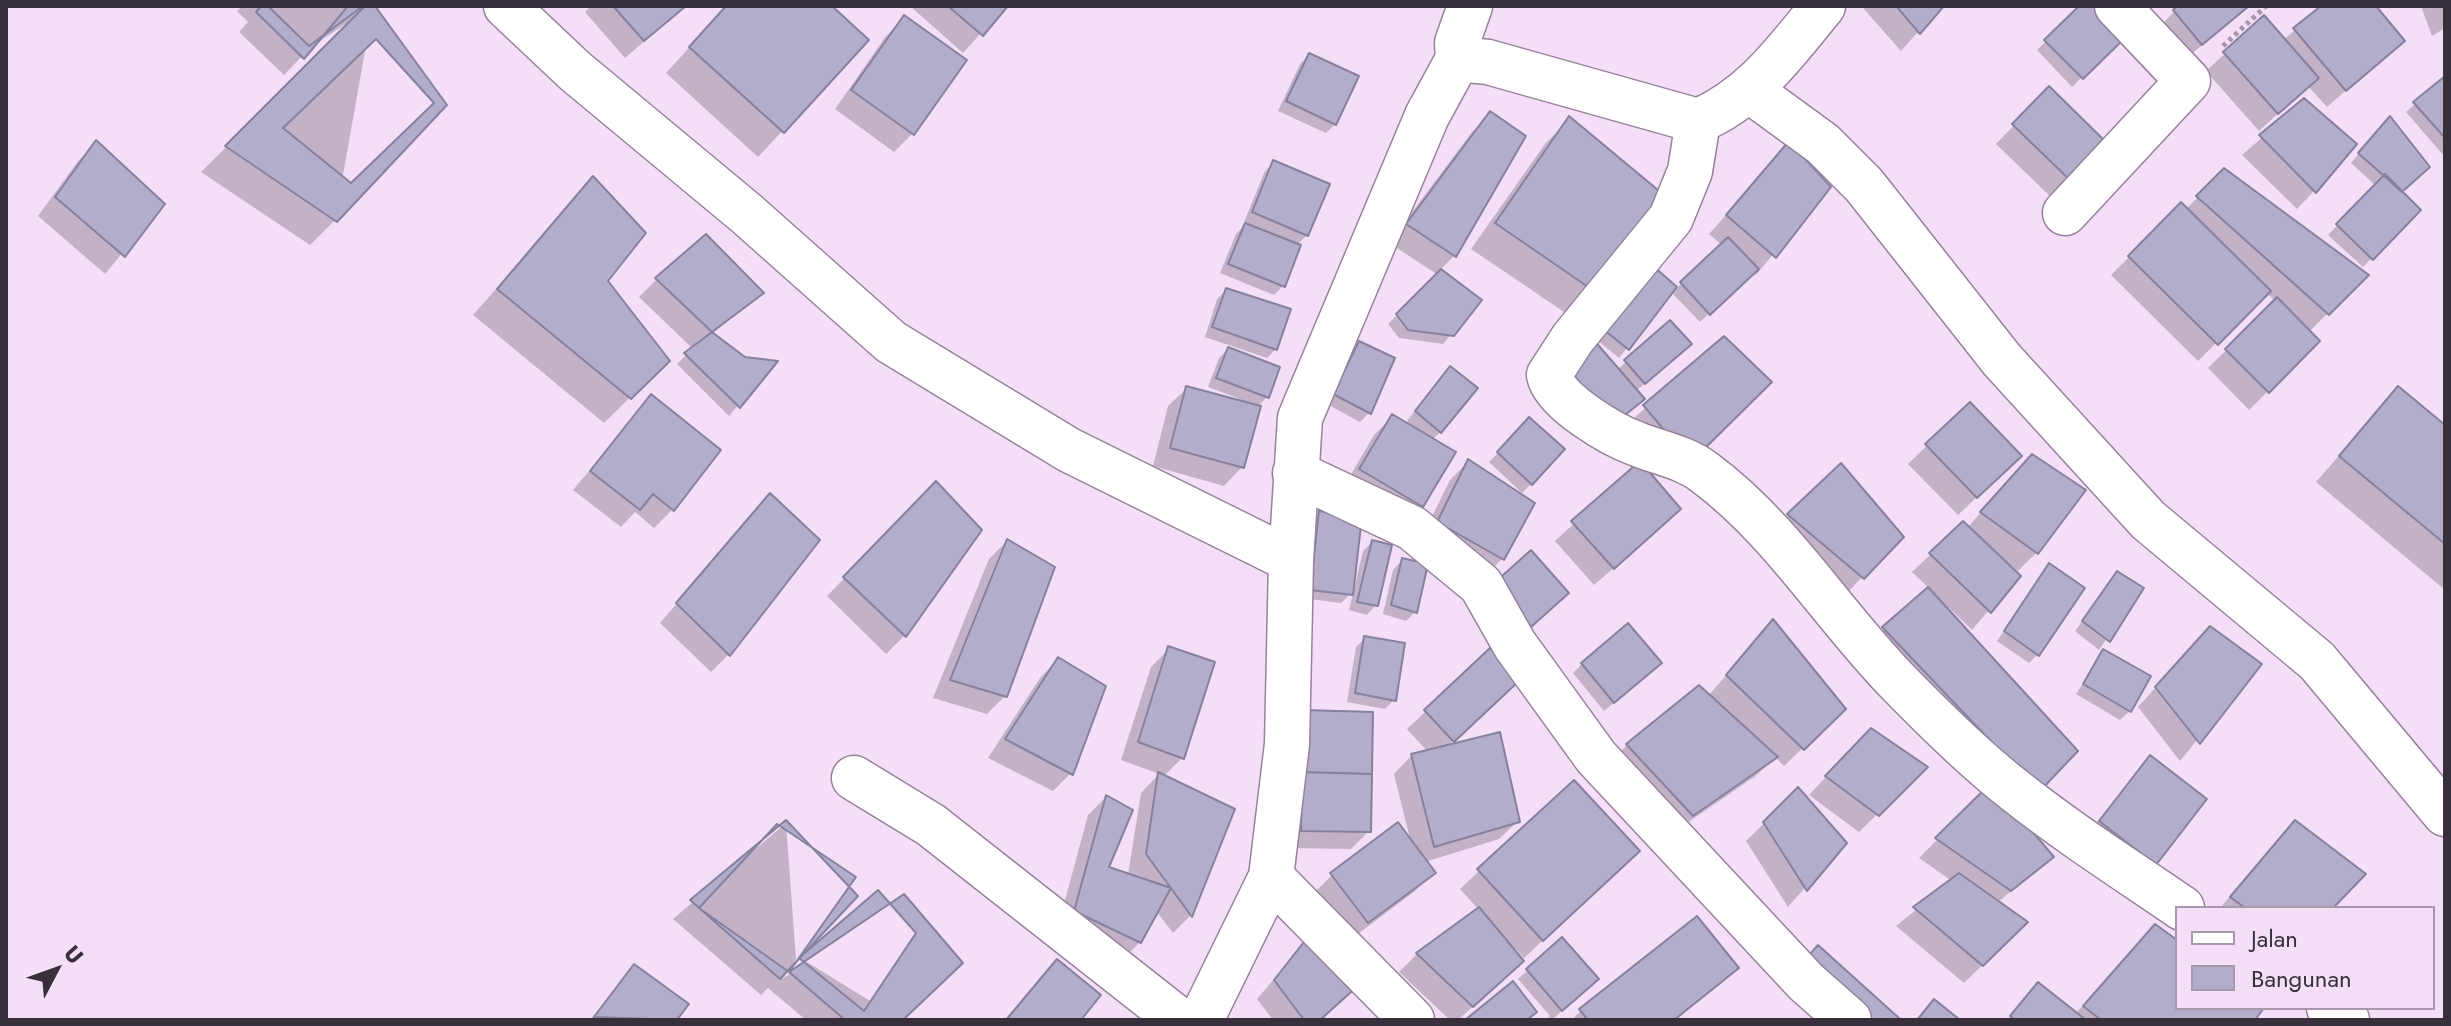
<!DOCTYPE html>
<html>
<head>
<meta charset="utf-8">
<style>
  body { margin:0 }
  #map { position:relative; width:2451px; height:1026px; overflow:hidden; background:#f4def8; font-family:Jost,sans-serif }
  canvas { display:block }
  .frame { position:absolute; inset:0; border:8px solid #372f39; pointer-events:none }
  .legend { position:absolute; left:2175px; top:906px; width:260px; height:104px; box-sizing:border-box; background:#f4def8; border:2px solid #a898ac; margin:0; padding:10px 14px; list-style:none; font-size:24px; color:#372f39 }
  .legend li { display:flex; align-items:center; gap:16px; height:40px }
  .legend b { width:40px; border:2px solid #a898ac }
  .north { position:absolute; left:16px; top:930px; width:80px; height:80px; -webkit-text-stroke:6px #f4def8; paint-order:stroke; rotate:49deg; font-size:22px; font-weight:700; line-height:32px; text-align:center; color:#372f39 }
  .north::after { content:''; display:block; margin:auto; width:28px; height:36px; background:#372f39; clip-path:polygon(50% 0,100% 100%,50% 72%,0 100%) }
</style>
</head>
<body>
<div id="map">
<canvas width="2451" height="1026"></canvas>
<div class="frame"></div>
<ul class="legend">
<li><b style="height:10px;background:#fff"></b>Jalan</li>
<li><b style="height:22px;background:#b1adcb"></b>Bangunan</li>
</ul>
<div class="north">U</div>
</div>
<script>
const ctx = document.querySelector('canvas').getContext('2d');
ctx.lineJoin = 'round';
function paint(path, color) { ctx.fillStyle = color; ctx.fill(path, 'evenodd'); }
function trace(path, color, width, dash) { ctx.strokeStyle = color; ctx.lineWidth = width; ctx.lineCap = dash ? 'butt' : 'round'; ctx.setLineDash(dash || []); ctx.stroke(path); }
paint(new Path2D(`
  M242 6H373L335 220 310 245 201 172 360 14 310 48 284 75 239 32 248 22 237 11Z
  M591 6H685L625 58 585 12Z
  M727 6H829L867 40 758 157 666 73Z
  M910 6H1006L963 53Z
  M1866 6H1941L1901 51 1864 9Z
  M2082 6 2127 33 2072 87 2037 50Z
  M2180 6H2249L2183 61 2156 30Z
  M2324 6H2373L2402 41 2327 107 2308 86 2259 131 2206 71 2264 18 2283 40Z
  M2421 6H2445V28L2432 36Z
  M904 18 912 134 894 152 835 109 886 36Z
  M1309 55 1335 124 1326 133 1278 111 1300 64Z
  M2445 78V154L2444 156 2406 112Z
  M2049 89 2108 147 2055 201 1996 144Z
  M2304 101 2314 191 2297 209 2242 155Z
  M1491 114 1454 256 1440 270 1479 300 1443 344 1399 338 1388 324 1438 275 1389 243 1472 132Z
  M1570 119 1662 195 1567 314 1471 249 1545 144Z
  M2381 127 2400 192 2418 210 2363 267 2328 235 2376 186 2351 163Z
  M97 142 163 204 105 274 38 216 79 160Z
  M1789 144 1829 187 1756 275 1753 272 1700 322 1671 292 1619 358 1586 331 1644 261 1676 289 1722 245 1709 234Z
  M1274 162 1307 235 1296 246 1283 286 1274 295 1220 273 1236 234 1247 223 1244 222 1265 171Z
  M2224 171 2366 275 2309 332 2318 341 2249 410 2208 368 2276 301 2266 293 2198 361 2111 275 2181 205 2185 210Z
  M593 179 605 281 668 360 604 423 473 315Z
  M657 279 761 293 712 334 745 359 774 362 729 416 677 364 693 349 639 297Z
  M1226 290 1276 349 1267 358 1205 337 1217 299Z
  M1670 322 1680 353 1636 391 1604 431 1566 365 1617 370Z
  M1724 339 1671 478 1626 425Z
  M1359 343 1369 413 1360 422 1325 403 1350 353Z
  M1228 349 1267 397 1257 407 1242 467 1224 486 1153 466 1168 406 1187 388 1239 402 1240 399 1208 387 1219 358Z
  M1441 378 1440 432 1432 440 1421 506 1403 524 1343 488 1374 435 1392 417 1412 428 1407 421Z
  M2398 388 2445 428V590L2316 482Z
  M651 397 672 510 654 528 635 512 621 527 573 490Z
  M1970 404 2001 474 1958 515 1908 464Z
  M1530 420 1531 484 1522 493 1489 462Z
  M1468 462 1502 559 1484 577 1420 541 1450 480Z
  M1639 464 1661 527 1594 585 1555 541Z
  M2014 475 2036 553 2018 571 2008 563 2018 576 1972 630 1949 608 1947 610 2038 790 1866 647 1929 588 1912 572 1963 524 1967 528Z
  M936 484 979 531 904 636 886 654 827 596Z
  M770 496 729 654 711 672 660 623Z
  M1320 514 1352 592 1341 603 1302 598 1311 523Z
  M1789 515 1901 537 1844 596 1771 533Z
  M1007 541 1005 696 987 714 933 698 989 559Z
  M1372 542 1376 605 1367 615 1349 610 1363 551Z
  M1402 560 1415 612 1406 621 1383 614 1393 570Z
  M2050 565 2038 654 2029 663 1997 641Z
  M2117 573 2141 588 2099 650 2075 631Z
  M1773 622 1844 709 1784 766 1775 757 1757 775 1674 832 1609 763 1627 745 1708 696Z
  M1365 638 1394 700 1385 709 1347 702 1356 647Z
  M2192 647 2259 664 2180 761 2138 707Z
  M1169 649 1182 758 1163 777 1232 810 1190 916 1173 933 1156 911 1140 942 1122 960 1057 930 1088 815 1106 797V868L1128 875 1141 793 1159 774 1121 760 1151 667Z
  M1490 651 1499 698 1446 747 1518 821 1499 839 1425 862 1433 873 1415 891 1350 940 1314 893 1332 875 1411 843 1394 774 1412 755 1428 752 1407 729Z
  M2104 652 2130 711 2120 720 2076 694Z
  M1058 659 1071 773 1053 791 988 758 1040 678Z
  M1582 664 1651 671 1604 711 1573 673Z
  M1286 731 1369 831 1351 849 1284 848Z
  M1853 748 1925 767 1859 832 1809 795Z
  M2150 758 2204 799 2137 882 2082 840Z
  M1574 782 1619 869 1524 958 1516 949 1513 951 1503 979 1458 1020H1450L1399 972 1417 954 1479 910 1460 889Z
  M1991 786 2052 857 1997 903 2025 923 1964 983 1896 926 1952 881 1919 858Z
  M1798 790 1844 843 1788 907 1746 841Z
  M2296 822 2330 908H2220L2277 840Z
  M786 823 796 960 782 979 807 962 901 1020H806L768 988 761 995 673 919Z
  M1318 927 1319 1020H1273L1257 999Z
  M2155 927 2177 942V1008H2261L2252 1020H2008L2029 993 2075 1014Z
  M1562 940 1587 988 1552 1020H1545L1550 1016 1518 979Z
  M1057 961 1078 1020H1005L1039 979Z
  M634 966 686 1004 675 1020H590Z
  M1737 968 1676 1020H1571L1581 1011Z`), '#0003');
const building = new Path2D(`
  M261 6H348L304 59 256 12Z
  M268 6H363L309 46Z
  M365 6H375L447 105 337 222 225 146Z
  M613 6H686L644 41Z
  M726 6H832L869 40 784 133 689 47Z
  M948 6H1008L983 36Z
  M1896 6H1944L1920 34Z
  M2079 6H2103L2130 33 2083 79 2044 40Z
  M2177 6H2249L2202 45 2173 10Z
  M2321 6H2376L2405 41 2346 91 2293 28Z
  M904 15 967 60 914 135 851 90Z
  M2264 15 2319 78 2278 114 2223 52Z
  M376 39 434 103 351 183 283 128Z
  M1309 53 1359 76 1336 125 1286 101Z
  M2445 76V138L2413 102Z
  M2049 86 2111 147 2075 185 2012 124Z
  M2304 98 2357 144 2316 193 2259 135Z
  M1490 111 1526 136 1456 257 1406 224Z
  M1569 116 1664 195 1594 291 1495 223Z
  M2390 116 2430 167 2402 192 2358 153Z
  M96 140 165 204 125 257 55 197Z
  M1789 141 1831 187 1776 258 1726 215Z
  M1273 160 1330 184 1308 236 1252 212Z
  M2224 168 2369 275 2329 315 2196 196Z
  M2385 174 2421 210 2373 260 2336 224Z
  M593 176 646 233 608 281 670 361 631 399 497 289Z
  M2181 202 2271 291 2218 345 2128 256Z
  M1245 223 1301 245 1285 287 1228 264Z
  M706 234 764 293 712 332 655 278Z
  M1728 237 1759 269 1710 315 1680 282Z
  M1644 258 1677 287 1629 350 1593 321Z
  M1441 269 1482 300 1454 336 1408 330 1396 314Z
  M1226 288 1291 309 1277 350 1212 327Z
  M2277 297 2320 341 2269 393 2225 349Z
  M1670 320 1692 344 1645 384 1624 360Z
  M712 332 745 357 778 361 740 408 684 353Z
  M1724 336 1772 382 1691 462 1643 405Z
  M1592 338 1645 399 1615 423 1564 364Z
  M1359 341 1395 358 1371 414 1333 394Z
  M1228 347 1280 367 1269 398 1216 378Z
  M1450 366 1478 388 1441 433 1415 411Z
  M1186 386 1261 406 1244 468 1170 448Z
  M2398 386 2445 425V544L2339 456Z
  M651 394 721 450 674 511 653 494 640 510 590 471Z
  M1970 402 2022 456 1977 498 1925 444Z
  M1392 414 1456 452 1423 507 1359 469Z
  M1529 417 1565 449 1532 485 1497 452Z
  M2032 454 2086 490 2038 554 1980 512Z
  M1468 459 1535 503 1504 560 1437 522Z
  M1640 461 1681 509 1614 569 1571 521Z
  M1841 463 1904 537 1864 579 1787 514Z
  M936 481 982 530 906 637 843 577Z
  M770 493 820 540 730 656 676 603Z
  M1319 511 1362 517 1353 595 1310 590Z
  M1963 521 2021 576 1991 613 1929 553Z
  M1007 539 1055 567 1007 697 950 680Z
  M1372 540 1392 545 1378 606 1357 602Z
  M1531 550 1569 593 1531 627 1492 585Z
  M1402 558 1428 564 1417 613 1391 605Z
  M2049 563 2085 588 2039 656 2004 631Z
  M2117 571 2144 588 2110 642 2082 621Z
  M1928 587 2078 751 2039 792 1882 627Z
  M1773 619 1846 709 1804 750 1726 675Z
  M1628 623 1662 663 1614 703 1581 663Z
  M2210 626 2262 664 2200 744 2155 687Z
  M1364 636 1405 643 1396 701 1355 693Z
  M1168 646 1215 662 1184 759 1138 742Z
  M1490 648 1520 680 1454 742 1424 710Z
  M2103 649 2151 676 2131 712 2083 684Z
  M1058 657 1106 686 1073 775 1005 739Z
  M1699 685 1778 757 1693 816 1626 744Z
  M1303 710 1373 712 1372 774 1302 772Z
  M1871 728 1928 767 1879 816 1825 776Z
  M1500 732 1520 822 1434 847 1411 754Z
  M2150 755 2207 799 2156 865 2099 821Z
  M1158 772 1235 809 1192 917 1146 854Z
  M1302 772 1372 774 1371 832 1301 831Z
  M1574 780 1640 851 1543 941 1477 869Z
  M1991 783 2054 857 2011 891 1935 838Z
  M1798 787 1847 843 1807 891 1763 822Z
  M1106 795 1133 810 1109 867 1171 888 1141 943 1074 911Z
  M786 820 858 896 780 979 690 900Z
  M2295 820 2366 874 2333 908H2245L2230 897Z
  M1398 822 1436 873 1368 923 1330 873Z
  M777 824 856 877 789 972 699 908Z
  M1959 873 2028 922 1983 966 1913 907Z
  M878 890 916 933 864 1011 799 958Z
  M904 894 963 963 903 1020H845L789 972Z
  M1479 907 1524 961 1473 1007 1416 953Z
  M1697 916 1739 968 1674 1020H1588L1579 1009Z
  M1318 924 1370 975 1320 1020H1304L1274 980Z
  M2155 924 2177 940V1008H2264L2255 1020H2101L2083 1006Z
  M1562 937 1599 979 1562 1011 1526 969Z
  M1818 945 1900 1019V1020H1867L1803 962Z
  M1057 959 1101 995 1081 1020H1006Z
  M634 964 689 1004 677 1020 594 1017Z
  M1513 981 1537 1012 1527 1020H1465Z
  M2038 982 2086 1020H2015L2010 1016Z
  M1934 999 1960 1020H1917Z`);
paint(building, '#b1adcb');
trace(building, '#85819e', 2);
const minor = new Path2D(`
  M506 6 575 71 747 214 891 342 1069 450 1291 560 1300 418 1427 116 1458 59 1488 62 1698 121C1753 98 1786 51 1823 6
  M1458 59 1457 43 1470 6
  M1749 90 1823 144 1864 185 2002 360 2148 520 2317 661 2445 814
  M1698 121 1690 171 1671 218 1573 338 1549 375C1554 401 1612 435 1637 444 1659 453 1684 457 1704 472 1782 530 1831 613 1897 681 1933 718 1972 757 2013 789 2067 832 2125 869 2182 908
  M2065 213 2188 81 2117 6
  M1295 473 1412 528 1481 585 1515 645 1596 757 1806 982 1849 1020
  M854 778 931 825 1179 1020
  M1271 877 1412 1020
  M2329 1008 2347 1020
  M1201 1020 1271 877 1287 744 1291 560`);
trace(minor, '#96829a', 47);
trace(new Path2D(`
  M2223 46 2266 6`), '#a595a8', 5, [4, 4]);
trace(minor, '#fff', 44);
</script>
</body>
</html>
